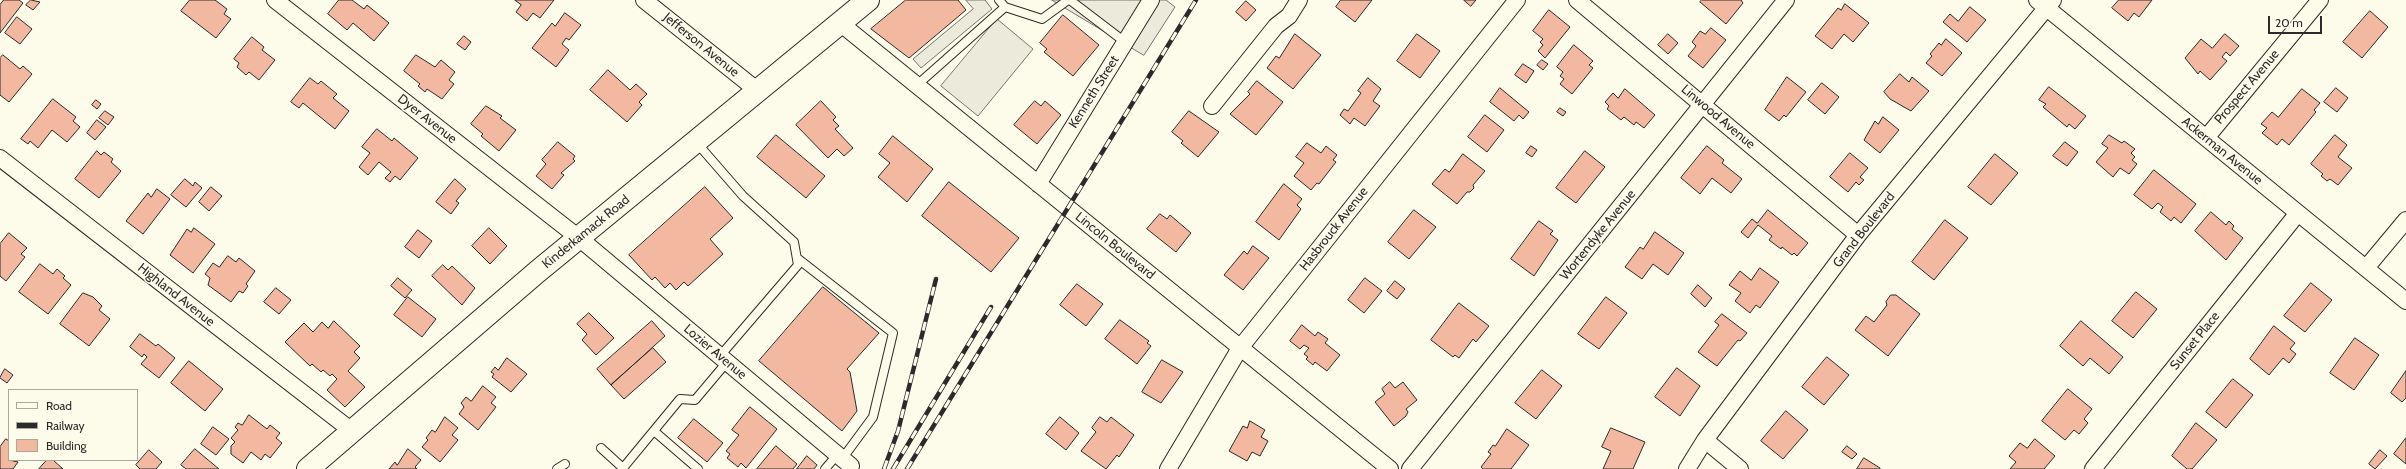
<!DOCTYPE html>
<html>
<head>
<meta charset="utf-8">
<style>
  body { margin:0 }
  #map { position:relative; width:2406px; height:469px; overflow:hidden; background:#fdfbea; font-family:Cabin,sans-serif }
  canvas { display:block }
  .legend { position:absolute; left:8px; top:389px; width:130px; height:72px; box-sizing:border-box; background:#fdfbea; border:1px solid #a9a89e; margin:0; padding:5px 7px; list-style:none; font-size:12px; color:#2b2b2b }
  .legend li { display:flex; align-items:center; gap:8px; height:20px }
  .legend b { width:20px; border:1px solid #a9a89e }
  .scale { position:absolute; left:2268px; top:16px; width:54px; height:18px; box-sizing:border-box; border:2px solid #2b2b2b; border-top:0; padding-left:5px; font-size:12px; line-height:14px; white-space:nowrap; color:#2b2b2b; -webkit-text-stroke:3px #fdfbea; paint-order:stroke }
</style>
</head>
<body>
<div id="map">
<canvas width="2406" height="469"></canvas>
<ul class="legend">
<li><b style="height:5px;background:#fdfbea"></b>Road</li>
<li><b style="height:5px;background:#2b2b2b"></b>Railway</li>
<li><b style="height:11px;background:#f2b8a0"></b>Building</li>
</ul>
<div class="scale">20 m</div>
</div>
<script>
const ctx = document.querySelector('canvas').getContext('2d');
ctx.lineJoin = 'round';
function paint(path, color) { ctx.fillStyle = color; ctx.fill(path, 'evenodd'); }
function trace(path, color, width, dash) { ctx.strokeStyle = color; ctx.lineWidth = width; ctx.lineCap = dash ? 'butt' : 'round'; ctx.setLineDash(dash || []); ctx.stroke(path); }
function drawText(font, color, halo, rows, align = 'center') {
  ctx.font = font + ' Cabin,sans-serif'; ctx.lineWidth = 3; ctx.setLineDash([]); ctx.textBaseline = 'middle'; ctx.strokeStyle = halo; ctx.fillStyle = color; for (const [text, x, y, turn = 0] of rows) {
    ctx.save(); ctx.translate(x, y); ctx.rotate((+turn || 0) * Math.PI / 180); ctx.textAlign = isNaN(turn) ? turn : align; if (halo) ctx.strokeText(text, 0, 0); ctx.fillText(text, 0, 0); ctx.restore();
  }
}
const parking = new Path2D(`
  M966 0H985L992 9 921 68 913 59 973 9Z
  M1052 0H1166L1175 7 1144 55Z
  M997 19 1033 49 978 116 941 86Z`);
paint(parking, '#eceadb');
trace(parking, '#74746e', 1);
const building = new Path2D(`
  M4 0H19L23 3 0 33V5Z
  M31 0 40 2 33 10 26 5Z
  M190 0H215L227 9 224 14 231 19 216 38 181 11Z
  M339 0H352L364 9 367 5 389 23 374 41 353 23 347 30 328 14Z
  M515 0H554L540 18 533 13 527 21 516 12 521 5Z
  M906 0H958L966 10 909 58 871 29Z
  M1341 0H1372L1355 22 1336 7Z
  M1464 0H1476L1471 6Z
  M1702 0H1741L1743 3 1726 24 1700 2Z
  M2119 0H2152L2139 17 2134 13 2128 21 2112 8Z
  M1246 1 1256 10 1246 21 1236 12Z
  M1845 4 1869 23 1853 42 1844 34 1832 49 1815 36 1838 8 1841 10Z
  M1970 7 1986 20 1967 42 1943 22 1950 14 1958 21Z
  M1549 10 1570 27 1545 58 1538 51 1543 45 1540 42 1543 39 1533 31Z
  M2370 11 2388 27 2362 58 2343 42Z
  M565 13 581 25 569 40 566 38 562 44 569 50 556 67 532 48 552 23 555 26Z
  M1063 15 1099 45 1073 76 1044 52 1047 49 1040 43Z
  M17 17 32 29 20 44 5 33Z
  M1711 28 1726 40 1703 68 1688 56 1696 46 1692 42 1700 31 1705 34Z
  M1295 34 1321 55 1293 89 1267 68 1276 56 1279 58Z
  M1417 34 1440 51 1420 78 1397 61Z
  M1668 34 1678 43 1668 54 1658 45Z
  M2225 34 2239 46 2230 56 2226 52 2222 57 2227 61 2210 80 2200 71 2198 74 2185 58 2201 39 2212 48Z
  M464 36 471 42 465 50 457 44Z
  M252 37 264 47 262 50 275 60 259 80 249 72 246 75 237 67 239 63 234 59Z
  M1946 39 1962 53 1942 76 1926 63 1932 56 1930 54 1939 43 1941 45Z
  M1574 45 1593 61 1589 65 1593 68 1572 94 1560 84 1564 79 1560 76 1563 72 1557 67Z
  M3 55 20 69 23 66 32 74 9 102 0 95V58Z
  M416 55 435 67 441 60 455 72 449 80 454 84 442 99 427 89 425 92 418 86 420 84 404 71Z
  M1542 60 1548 64 1543 70 1537 65Z
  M1523 64 1534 71 1526 83 1515 75Z
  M608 70 630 90 636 84 647 94 639 102 642 105 627 122 590 90Z
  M1900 74 1909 82 1912 77 1929 91 1911 111 1890 99 1884 92Z
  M1787 77 1806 92 1786 117 1784 115 1779 121 1765 110Z
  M310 78 318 84 321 81 337 94 333 98 349 111 335 129 303 103 299 108 291 102Z
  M1368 78 1381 89 1373 101 1380 106 1365 126 1354 118 1350 124 1340 115 1344 109 1348 111 1361 93 1358 91Z
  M1257 81 1283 102 1256 135 1230 114 1250 94 1248 92Z
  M1822 83 1839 97 1825 114 1808 100Z
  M2049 87 2086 116 2075 129 2069 124 2067 127 2043 107 2046 104 2039 100Z
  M1500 88 1529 112 1523 119 1519 115 1514 121 1490 102Z
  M2336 88 2348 98 2337 112 2324 102Z
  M1625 89 1655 115 1644 128 1636 122 1634 125 1624 117 1621 120 1607 109 1609 106 1605 102 1613 93 1618 98Z
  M2302 89 2320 103 2314 110 2316 112 2289 145 2282 139 2277 145 2262 133 2267 128 2261 124 2272 112 2278 117Z
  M53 99 76 117 73 121 80 127 67 142 52 130 38 148 30 141 28 144 21 139Z
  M96 100 101 104 97 109 92 105Z
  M821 101 836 117 833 120 839 126 835 129 853 148 844 156 837 149 828 158 796 125Z
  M1035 101 1041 106 1045 101 1061 115 1037 144 1014 125Z
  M486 106 502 116 500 118 516 130 499 151 481 136 483 134 471 124Z
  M1560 108 1566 112 1563 116 1557 112Z
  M105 111 114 117 108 125 99 118Z
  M1189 111 1219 132 1198 157 1181 143 1183 141 1172 132Z
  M1485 115 1504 130 1487 152 1468 137Z
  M1883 117 1899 130 1880 153 1864 140 1875 121 1878 124Z
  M97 120 106 127 95 140 87 133Z
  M377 129 392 141 394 138 418 158 400 180 395 176 390 182 385 178 391 172 379 162 368 175 359 167 370 153 362 147Z
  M776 135 825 176 806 198 757 157Z
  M2109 135 2122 143 2124 141 2135 149 2131 153 2135 157 2132 160 2137 164 2129 174 2120 168 2113 177 2096 162 2108 148 2102 144Z
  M2335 135 2347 145 2338 157 2352 168 2338 185 2330 179 2327 181 2321 176 2323 174 2311 164Z
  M893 136 933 169 907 202 878 177 890 163 879 154Z
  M558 142 575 156 573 159 575 161 561 173 564 175 552 189 536 176 546 164 542 160Z
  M2065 142 2078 152 2067 166 2053 156Z
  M1307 143 1321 153 1326 146 1337 155 1333 160 1336 162 1319 184 1317 183 1311 190 1294 176 1304 163 1296 157Z
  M1531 146 1537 150 1532 157 1526 153Z
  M1707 146 1724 160 1722 163 1742 179 1731 193 1712 178 1700 194 1681 178Z
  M97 151 101 155 104 152 113 159 111 162 121 171 99 198 75 179Z
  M1585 151 1605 167 1576 203 1556 188Z
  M1850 153 1868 168 1860 177 1864 180 1859 185 1856 182 1848 192 1830 177Z
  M1463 154 1485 171 1473 185 1474 188 1470 192H1467L1457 204 1432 184 1445 169 1449 172Z
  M1995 154 2018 173 1991 205 1968 187Z
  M2154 170 2196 204 2181 223 2174 217 2171 221 2160 212 2163 207 2158 203 2152 209 2134 195Z
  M185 179 193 186 195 182 202 188 186 207 171 195Z
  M455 179 466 189 456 201 459 203 451 214 436 202Z
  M949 182 1019 238 991 272 922 216Z
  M1284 184 1302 199 1297 205 1301 209 1279 240 1256 222Z
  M211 187 222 196 209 211 199 202Z
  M705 187 733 218 710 239 723 254 688 286 684 282 676 290 670 283 665 288 655 277 652 280 629 255Z
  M157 189 170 199 143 234 126 221 148 193 151 197Z
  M1414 210 1436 227 1409 259 1388 242Z
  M1768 210 1808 243 1797 256 1794 253 1792 255 1782 247 1781 249 1769 240 1772 236 1758 225 1748 238 1741 232 1752 219 1757 223Z
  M2211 212 2226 225 2229 221 2234 226 2232 229 2243 238 2226 260 2195 231Z
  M1160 214 1167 219 1170 215 1191 233 1176 252 1147 229Z
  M1945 220 1968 238 1934 280 1912 262Z
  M1539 221 1553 231 1550 234 1558 240 1534 276 1511 259Z
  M194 228 215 244 193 273 170 255 187 229 191 232Z
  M489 228 507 246 490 264 472 246Z
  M418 230 432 241 419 258 405 247Z
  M1655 232 1684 253 1668 275 1653 264 1642 279 1625 267 1640 247 1643 249Z
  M9 233 27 248 21 254 25 257 6 281 0 276V244Z
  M1253 246 1269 258 1243 290 1224 275 1244 251 1247 254Z
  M228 256 236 262 239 258 255 271 246 284 248 286 243 293 239 291 231 302 208 285 210 278 205 274 213 263 219 267Z
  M40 264 53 274 57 269 65 276 63 278 71 285 48 314 19 292Z
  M443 265 448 270 452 266 475 288 462 305 432 276Z
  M1760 268 1779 282 1760 308 1756 305 1750 313 1735 301 1741 293 1729 285 1740 271 1751 280Z
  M398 278 412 290 405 298 391 286Z
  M1365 278 1382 291 1364 313 1348 300Z
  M1395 281 1405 289 1397 299 1387 291Z
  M2311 283 2332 300 2305 332 2284 316Z
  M1077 284 1103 304 1086 326 1060 305Z
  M1698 285 1712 298 1705 307 1691 294Z
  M823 287 879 333 847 369 850 372 857 411 842 431 759 361Z
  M276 288 291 300 279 314 264 302Z
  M2136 292 2157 309 2133 338 2112 321Z
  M83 293 93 297 102 306 99 310 110 319 89 346 60 324Z
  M1891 295H1896L1920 314 1888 356 1855 330 1866 316 1874 322 1887 305 1886 302Z
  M408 297 436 319 422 337 394 315Z
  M1606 297 1627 313 1599 349 1578 334Z
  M1459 303 1489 326 1476 342 1473 339 1459 358 1455 355 1453 357 1431 340Z
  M589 313 614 338 596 355 582 340 587 334 577 324Z
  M1722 314 1747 333 1740 341 1738 340 1717 366 1698 352 1719 325 1715 322Z
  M1120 320 1149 341 1147 343 1151 346 1137 364 1105 339Z
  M334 321 360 346 354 352 360 358 348 371 365 387 345 407 327 390 337 379 332 374 330 376 323 370 321 372 312 364 310 366 285 342 304 323 313 332 322 322 328 328Z
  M652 321 665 336 611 385 597 369Z
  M2081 321 2123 357 2109 374 2090 358 2083 366 2060 346Z
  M1302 325 1315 336 1318 332 1328 339 1325 343 1340 355 1327 371 1315 362 1313 365 1306 359 1308 357 1304 354 1309 348 1304 345 1300 349 1290 341Z
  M2274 326 2295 343 2290 349 2296 354 2289 363 2283 358 2269 375 2250 359Z
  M140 334 156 346 158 344 175 358 159 378 141 364 147 357 144 354 142 357 130 347Z
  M2355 338 2379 355 2354 390 2330 373Z
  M653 348 666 362 624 399 611 385Z
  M1827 357 1849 375 1824 405 1802 387Z
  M507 358 527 374 511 392 492 377 494 374 491 372 495 367 498 370Z
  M1162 360 1183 372 1161 403 1142 392Z
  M189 361 223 389 205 411 171 383Z
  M1677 368 1700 386 1680 416 1655 397Z
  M5 369 13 375 7 383 0 378Z
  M1542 370 1562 386 1536 419 1515 403Z
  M2406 371V398L2402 402 2391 393Z
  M2233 379 2253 395 2226 428 2206 412Z
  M1390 382 1395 388 1403 382 1417 400 1406 409 1408 412 1406 416 1394 426 1375 402 1385 394 1382 389Z
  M483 386 496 397 491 403 496 407 478 430 459 414 464 407 461 403 466 397 471 401Z
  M2068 389 2092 409 2084 419 2088 423 2079 434 2074 430 2065 440 2042 421Z
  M750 407 777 429 746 468 741 463 738 467 727 458 730 454 726 451 739 435 732 430Z
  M1786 411 1808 430 1783 459 1761 441Z
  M249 415 267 429 270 425 280 433 276 438 282 443 270 458 265 454 261 460 251 452 243 463 231 454V446L235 442 231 438 238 430 235 427 238 423 242 425Z
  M445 417 458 428 452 435 458 440 440 462 422 447 428 440 426 438 432 430 435 432Z
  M1060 417 1079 433 1066 450 1046 434Z
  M1100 417 1107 422 1111 417 1134 435 1119 457 1117 455 1106 469 1081 451 1096 432 1092 428Z
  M694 419 723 443 707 462 678 438Z
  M1250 421 1265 430 1261 437 1268 441 1260 456 1252 452 1247 461 1229 451 1243 426 1247 428Z
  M2196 423 2217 440 2192 469H2187L2172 456Z
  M213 427 229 439 216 455 201 444Z
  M1611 428 1645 442 1633 469H1603L1611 451 1602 447Z
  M1507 429 1529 445 1511 469H1483L1481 467 1491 454 1488 452 1493 445 1495 446Z
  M2406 438V464L2394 454Z
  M6 439 9 441V460L18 462 13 469H0V447Z
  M2035 439 2055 456 2044 469H2010L2016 462 2009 456 2020 443 2027 448Z
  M776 446 797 464 793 469H757Z
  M1847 446 1857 454 1852 459 1842 452Z
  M195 449 219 469H186L181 465Z
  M408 449 421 460 415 467 417 469H389L395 462 397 465Z
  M149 450 162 462 156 469H140L136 465Z
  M2380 450 2387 456 2375 469 2369 464Z
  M807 456 817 465 814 469H797Z
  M1864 458 1880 468V469H1857Z
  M47 460H53L63 469H39Z`);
paint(building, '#f2b8a0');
trace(building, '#2b2b2b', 1);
const lane = new Path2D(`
  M1070 0 1125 42
  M1005 7 1042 19 1068 0
  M917 85 1005 7 999 0
  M696 142 743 196 794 242 798 265 720 356
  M797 258 893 333 873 417 842 459
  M654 431 698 469
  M601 448 624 469
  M623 468 680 399 695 400 727 362
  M557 469 565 464
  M825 469 837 455`);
const street = new Path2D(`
  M275 0 579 238 851 466
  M644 0 758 91
  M1577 0 1858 235
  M2037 0 2406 301
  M840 23 1390 469
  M1212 106 1276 26 1289 16 1299 0
  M2206 138 2320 0
  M0 158 352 431
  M1038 184 1151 0
  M2366 268 2406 220
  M1705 440 1740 469
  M1168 469 1240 348 1517 0
  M1410 469 1786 0
  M1687 469 1705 440 1858 235 2053 0
  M2093 469 2298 213`);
const primary = new Path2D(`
  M308 469 537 272 868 0`);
trace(lane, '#2b2b2b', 10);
trace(street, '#2b2b2b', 18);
trace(primary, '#2b2b2b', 24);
trace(lane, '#fdfbea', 8);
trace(street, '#fdfbea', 16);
trace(primary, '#fdfbea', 22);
const rail = new Path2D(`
  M884 469 898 431 936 279
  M893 469 991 307
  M907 469 1196 0`);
trace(rail, '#2b2b2b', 4.5);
trace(rail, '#fdfbea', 3, [9]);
drawText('13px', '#2b2b2b', '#fdfbea', [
  ["Jefferson Avenue",701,45,39],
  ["Prospect Avenue",2247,87,-50],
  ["Kenneth Street",1094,92,-58],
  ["Linwood Avenue",1718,117,40],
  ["Dyer Avenue",427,119,38],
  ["Ackerman Avenue",2222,151,39],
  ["Hasbrouck Avenue",1334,229,-52],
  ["Grand Boulevard",1864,230,-52],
  ["Kinderkamack Road",586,232,-39],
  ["Wortendyke Avenue",1598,235,-51],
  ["Lincoln Boulevard",1115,246,39],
  ["Highland Avenue",176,295,38],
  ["Sunset Place",2195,341,-51],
  ["Lozier Avenue",715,352,40]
]);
</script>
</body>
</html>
